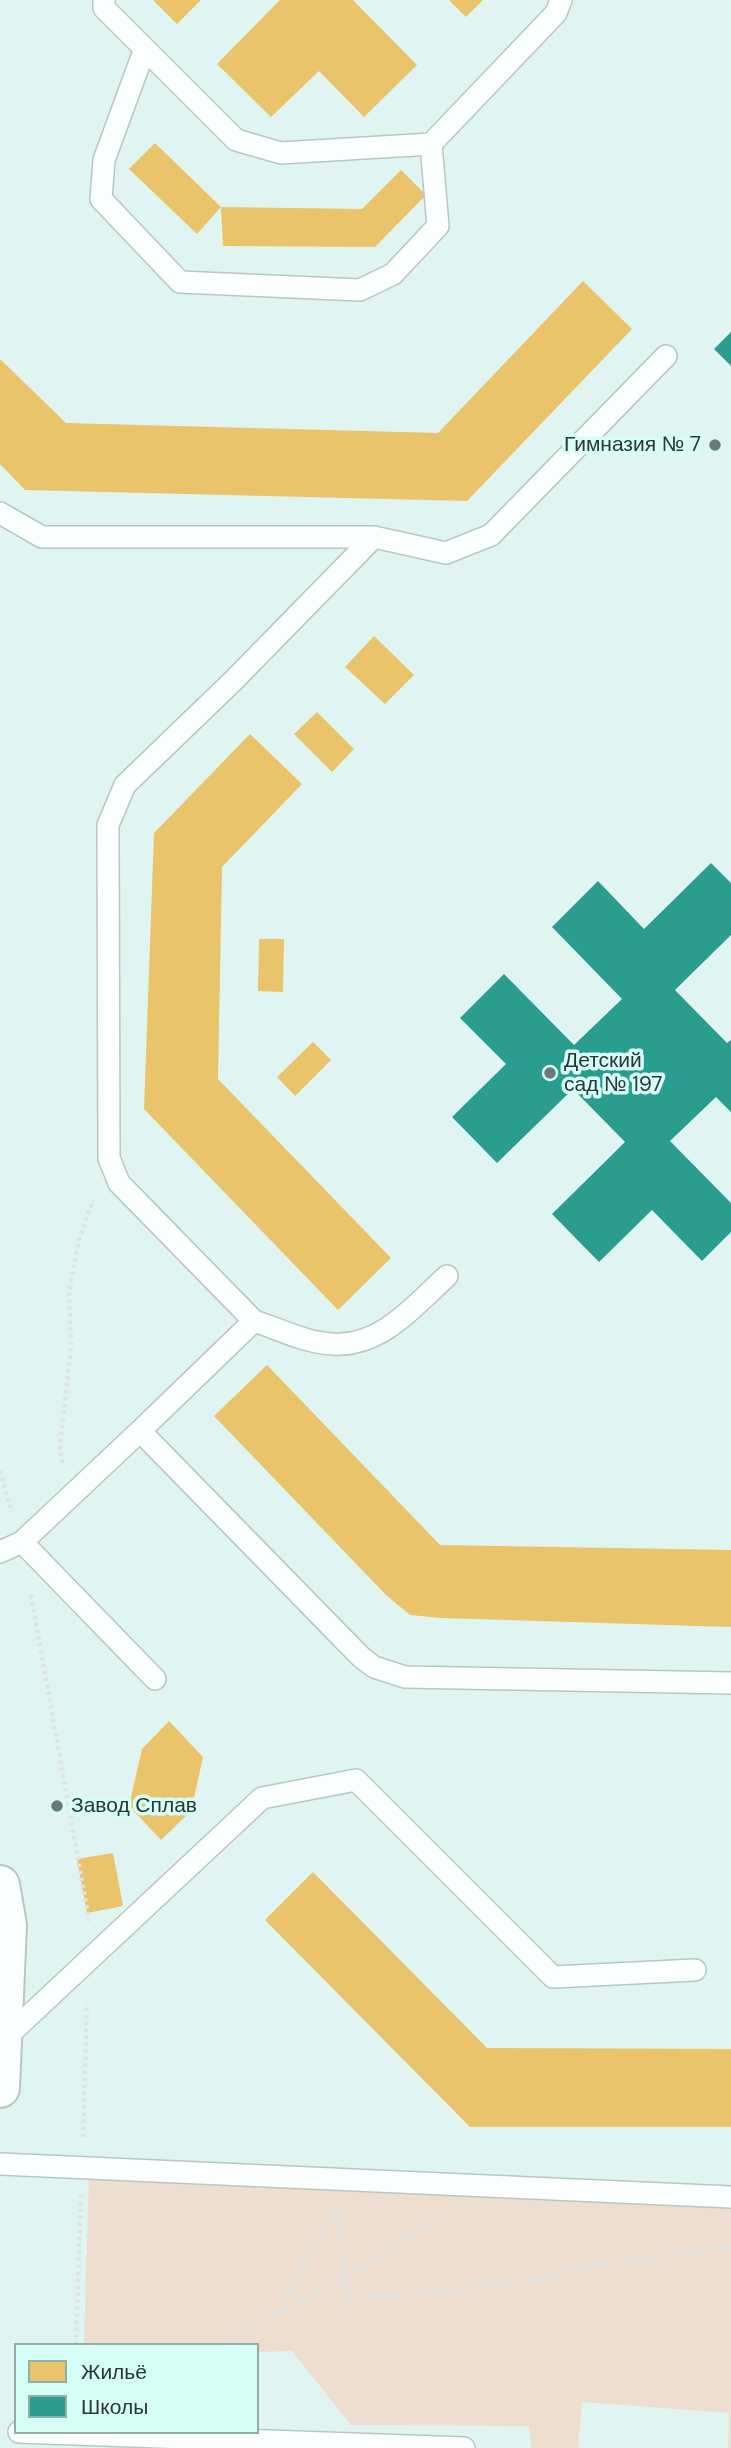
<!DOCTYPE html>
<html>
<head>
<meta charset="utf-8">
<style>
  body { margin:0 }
  #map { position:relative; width:731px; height:2448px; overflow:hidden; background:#e0f5f1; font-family:"DM Sans",sans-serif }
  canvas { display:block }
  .legend { position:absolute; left:14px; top:2343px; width:245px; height:91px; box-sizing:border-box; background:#d7fef6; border:2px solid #91afa9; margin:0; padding:9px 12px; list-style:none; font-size:21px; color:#293835 }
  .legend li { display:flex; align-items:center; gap:14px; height:35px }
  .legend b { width:35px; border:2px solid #91afa9 }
</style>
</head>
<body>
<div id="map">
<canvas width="731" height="2448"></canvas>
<ul class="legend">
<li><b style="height:19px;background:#e9c46a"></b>Жильё</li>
<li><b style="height:19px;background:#2a9d8f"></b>Школы</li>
</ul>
</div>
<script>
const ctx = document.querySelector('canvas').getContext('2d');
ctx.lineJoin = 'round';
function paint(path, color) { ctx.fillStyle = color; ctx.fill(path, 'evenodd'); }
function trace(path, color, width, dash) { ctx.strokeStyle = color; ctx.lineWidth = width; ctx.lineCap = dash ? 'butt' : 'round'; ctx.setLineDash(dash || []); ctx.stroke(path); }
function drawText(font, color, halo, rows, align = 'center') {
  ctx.font = font + ' "DM Sans",sans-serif'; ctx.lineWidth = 7; ctx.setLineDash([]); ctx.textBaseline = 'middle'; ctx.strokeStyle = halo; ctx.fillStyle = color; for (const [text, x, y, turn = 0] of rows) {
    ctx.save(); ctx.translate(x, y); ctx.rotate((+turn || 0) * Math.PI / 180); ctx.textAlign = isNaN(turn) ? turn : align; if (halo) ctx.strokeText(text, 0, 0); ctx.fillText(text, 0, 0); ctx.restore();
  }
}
paint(new Path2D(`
  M89 2173 731 2204V2448H728L729 2413 582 2402 578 2448H531L529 2426 351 2425 292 2351 257 2352V2345H84Z`), '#eedecf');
paint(new Path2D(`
  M153 0H201L177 24Z
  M280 0H353L417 65 364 117 319 71 271 117 217 64Z
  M449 0H483L466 17Z
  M155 143 221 207 362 209 401 170 426 195 375 247 223 246 221 207 197 234 129 169Z
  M583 281 632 329 467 501 25 490 0 464V359L66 423 438 433Z
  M374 636 414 675 385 704 345 667Z
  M317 712 354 749 332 772 294 734Z
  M250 734 302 784 222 867 218 1079 391 1258 338 1310 144 1109 154 833Z
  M259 939H284L283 992 258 991Z
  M313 1042 331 1060 295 1096 277 1077Z
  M267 1365 440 1545 731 1550V1627L442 1618 410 1615 386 1595 214 1416Z
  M169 1721 203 1757 191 1811 161 1840 129 1806 142 1749Z
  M113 1853 123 1906 87 1913 77 1859Z
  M313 1872 487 2048 731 2049V2127H470L265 1920Z`), '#e9c46a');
paint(new Path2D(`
  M731 332V366L714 349Z
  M711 863 731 883V935L675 990 727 1043 731 1040V1112L716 1097 670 1141 731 1203V1232L702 1261 652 1210 599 1262 552 1214 625 1142 573 1089 497 1163 452 1117 506 1064 460 1018 504 974 574 1045 622 999 552 927 598 881 644 929Z`), '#2a9d8f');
const lane = new Path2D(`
  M104 0V8L236 140 281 153 431 144 556 13 561 0
  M144 51 104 160 101 199 180 282 360 290 393 274 438 226 431 144
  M0 513 42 537H374L446 553 491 535 666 356
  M254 1321C279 1329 306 1343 333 1344 381 1347 414 1306 447 1276
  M140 1431 254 1321 119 1183 109 1158 108 825 125 785 233 681 374 537
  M22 1542 155 1679
  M0 1552 22 1542 140 1431 361 1657 374 1667 405 1677 731 1683
  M2 2041 262 1798 356 1780 553 1977 695 1970
  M0 2164 731 2197
  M19 2432 464 2448`);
const street = new Path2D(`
  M0 1885 7 1925 0 2088`);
trace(lane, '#b7c8c4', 24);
trace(street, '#b7c8c4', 42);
trace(new Path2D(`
  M62 1463 60 1445 71 1346 69 1292 79 1240 93 1200
  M0 1471 12 1512
  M31 1595 89 1921
  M83 2137 87 2003
  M338 2208 349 2313
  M348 2299 502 2285 544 2278 575 2268 731 2247
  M283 2311C295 2273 316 2241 338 2208
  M76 2345 81 2195
  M225 2345 241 2332 345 2279 438 2216`), '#dde4e3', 4.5, [3.5, 3.5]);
trace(lane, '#fafefd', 21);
trace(street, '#fafefd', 38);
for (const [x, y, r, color] of [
  [715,445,7,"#697a77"],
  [550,1073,7,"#697a77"],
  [57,1806,7,"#697a77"]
]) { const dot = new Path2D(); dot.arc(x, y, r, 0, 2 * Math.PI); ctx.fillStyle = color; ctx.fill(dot); trace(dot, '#d7fef6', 2.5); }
drawText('21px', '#293835', '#d7fef6', [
  ["Гимназия № 7",701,445,"right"],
  ["Детский",564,1061],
  ["сад № 197",564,1085],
  ["Завод Сплав",71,1806]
], 'left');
</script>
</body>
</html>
